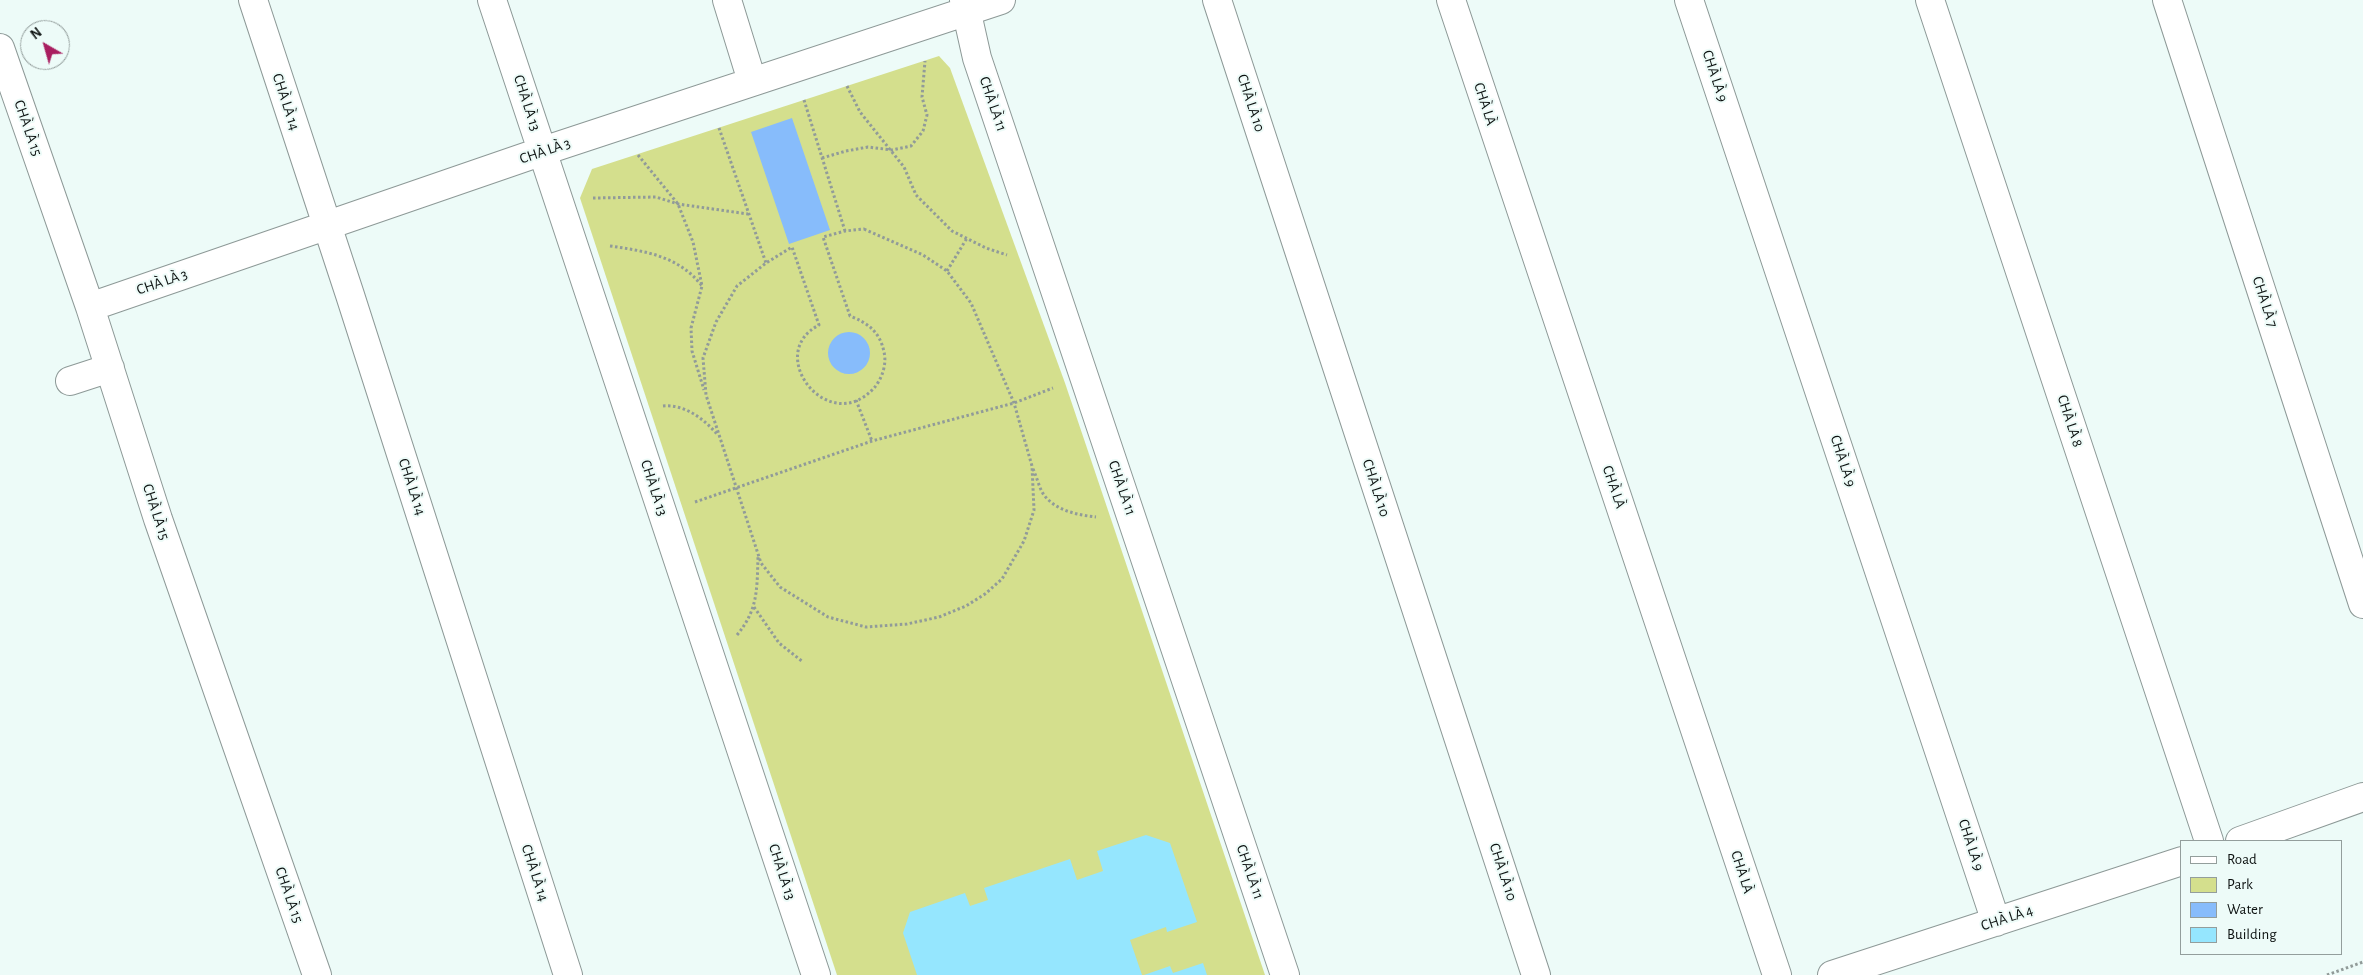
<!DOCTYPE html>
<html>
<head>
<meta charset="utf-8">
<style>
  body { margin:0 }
  #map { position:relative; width:2363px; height:975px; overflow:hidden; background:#edfbf8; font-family:"Alegreya Sans",sans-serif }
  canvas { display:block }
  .legend { position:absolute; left:2180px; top:840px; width:162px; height:115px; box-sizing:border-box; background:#edfbf8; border:1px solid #939e9c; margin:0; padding:6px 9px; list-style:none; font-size:15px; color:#0d1211 }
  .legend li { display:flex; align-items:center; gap:10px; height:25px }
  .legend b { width:25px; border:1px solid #939e9c }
  .north { position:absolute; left:20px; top:20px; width:50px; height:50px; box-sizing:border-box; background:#edfbf8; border:1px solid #939e9c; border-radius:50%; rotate:322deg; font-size:14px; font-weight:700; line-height:20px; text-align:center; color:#0d1211 }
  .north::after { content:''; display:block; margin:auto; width:18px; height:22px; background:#a91e60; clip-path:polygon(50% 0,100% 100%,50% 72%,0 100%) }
</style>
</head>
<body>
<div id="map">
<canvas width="2363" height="975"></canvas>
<ul class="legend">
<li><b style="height:6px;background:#fff"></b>Road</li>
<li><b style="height:14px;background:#d4df8d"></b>Park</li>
<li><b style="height:14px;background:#87bcfb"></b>Water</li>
<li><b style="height:14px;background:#95e6fe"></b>Building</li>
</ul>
<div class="north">N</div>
</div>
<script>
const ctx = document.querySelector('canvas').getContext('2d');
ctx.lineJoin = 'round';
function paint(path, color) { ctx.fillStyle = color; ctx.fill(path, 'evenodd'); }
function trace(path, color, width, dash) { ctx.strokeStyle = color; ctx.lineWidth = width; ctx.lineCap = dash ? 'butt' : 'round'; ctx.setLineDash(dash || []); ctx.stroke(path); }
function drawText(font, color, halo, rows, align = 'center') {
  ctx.font = font + ' "Alegreya Sans",sans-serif'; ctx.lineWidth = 4; ctx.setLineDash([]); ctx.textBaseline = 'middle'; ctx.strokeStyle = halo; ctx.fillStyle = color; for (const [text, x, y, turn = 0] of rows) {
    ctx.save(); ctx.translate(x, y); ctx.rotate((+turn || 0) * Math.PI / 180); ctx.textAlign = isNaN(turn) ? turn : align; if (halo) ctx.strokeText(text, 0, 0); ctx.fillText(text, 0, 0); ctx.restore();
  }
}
paint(new Path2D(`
  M939 56 950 68 1065 383 1265 975H837L580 198 592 169Z`), '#d4df8d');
paint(new Path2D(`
  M792 118 830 230 789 244 751 132Z
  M828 353a21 21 0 1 1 42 0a21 21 0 1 1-42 0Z`), '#87bcfb');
paint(new Path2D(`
  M1146 835 1170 843 1197 922 1167 932 1166 927 1130 940 1142 975H917L903 933 910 912 965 893 970 906 988 900 984 888 1070 859 1077 880 1103 871 1097 851Z
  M1203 963 1207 975H1144L1170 966 1173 973Z`), '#95e6fe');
const street = new Path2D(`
  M253 0 350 295 568 975
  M492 0 816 975
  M727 0 752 81
  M964 0 977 58 1285 975
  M1217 0 1536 975
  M1451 0 1777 975
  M1689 0 1996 922
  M1930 0 2209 841
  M2167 0 2363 604
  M0 48 90 307 158 519 317 975
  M90 307 543 151 1001 0
  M70 381 110 368
  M2240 841 2363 797
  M1832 975 2182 861`);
trace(street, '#8d9997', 30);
trace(new Path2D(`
  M847 86 860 112 904 167 916 195 952 231 986 248 1007 255
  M804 100 845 231
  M719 128 766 263
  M638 155 678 204 693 242 702 286 691 328 692 351 704 390
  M822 158 846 151 868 147 892 150 911 146 923 131 927 115 922 97 925 61
  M593 198 656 197 678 204 748 214
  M864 229 923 255 947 271 971 303 1014 403 1032 466 1034 510 1024 541 1002 579 985 594 966 606 939 617 907 624 866 627 828 617 780 587 761 563 706 395 703 358 716 322 737 286 766 263 792 247 819 325C763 354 829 438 874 388 882 379 887 364 884 352 880 332 868 323 850 316L823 237 845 231Z
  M610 246C645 251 679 256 702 286
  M947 271 967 238
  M856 400 872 441
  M663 406C684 404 703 418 717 434
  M1033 469C1037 477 1039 488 1044 495 1056 511 1078 515 1096 517
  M695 502 872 441 1014 403 1053 388
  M754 607 779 643 803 662
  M737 635C758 610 757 589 758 557
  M2327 975 2363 962`), '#919b99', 3, [2.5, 2.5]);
trace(street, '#fff', 28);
drawText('15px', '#0d1211', '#edfbf8', [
  ["CHÀ LÀ 9",1715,76,72],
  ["CHÀ LÀ 14",286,102,72],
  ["CHÀ LÀ 13",527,103,72],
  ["CHÀ LÀ 10",1251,103,72],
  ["CHÀ LÀ 11",993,104,71],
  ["CHÀ LÀ",1485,104,72],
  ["CHÀ LÀ 15",28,128,71],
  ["CHÀ LÀ 3",545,151,-19],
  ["CHÀ LÀ 3",162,282,-19],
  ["CHÀ LÀ 7",2265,302,72],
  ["CHÀ LÀ 8",2070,421,72],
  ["CHÀ LÀ 9",1843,461,72],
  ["CHÀ LÀ 14",412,487,72],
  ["CHÀ LÀ",1614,487,71],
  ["CHÀ LÀ 13",654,488,72],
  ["CHÀ LÀ 11",1122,488,71],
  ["CHÀ LÀ 10",1376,488,72],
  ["CHÀ LÀ 15",156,512,72],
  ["CHÀ LÀ 9",1971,845,72],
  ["CHÀ LÀ 13",782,872,72],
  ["CHÀ LÀ 11",1250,872,71],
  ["CHÀ LÀ 10",1503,872,72],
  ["CHÀ LÀ",1742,872,72],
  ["CHÀ LÀ 14",535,873,72],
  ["CHÀ LÀ 15",289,895,71],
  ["CHÀ LÀ 4",2007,918,-18]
]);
</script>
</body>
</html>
